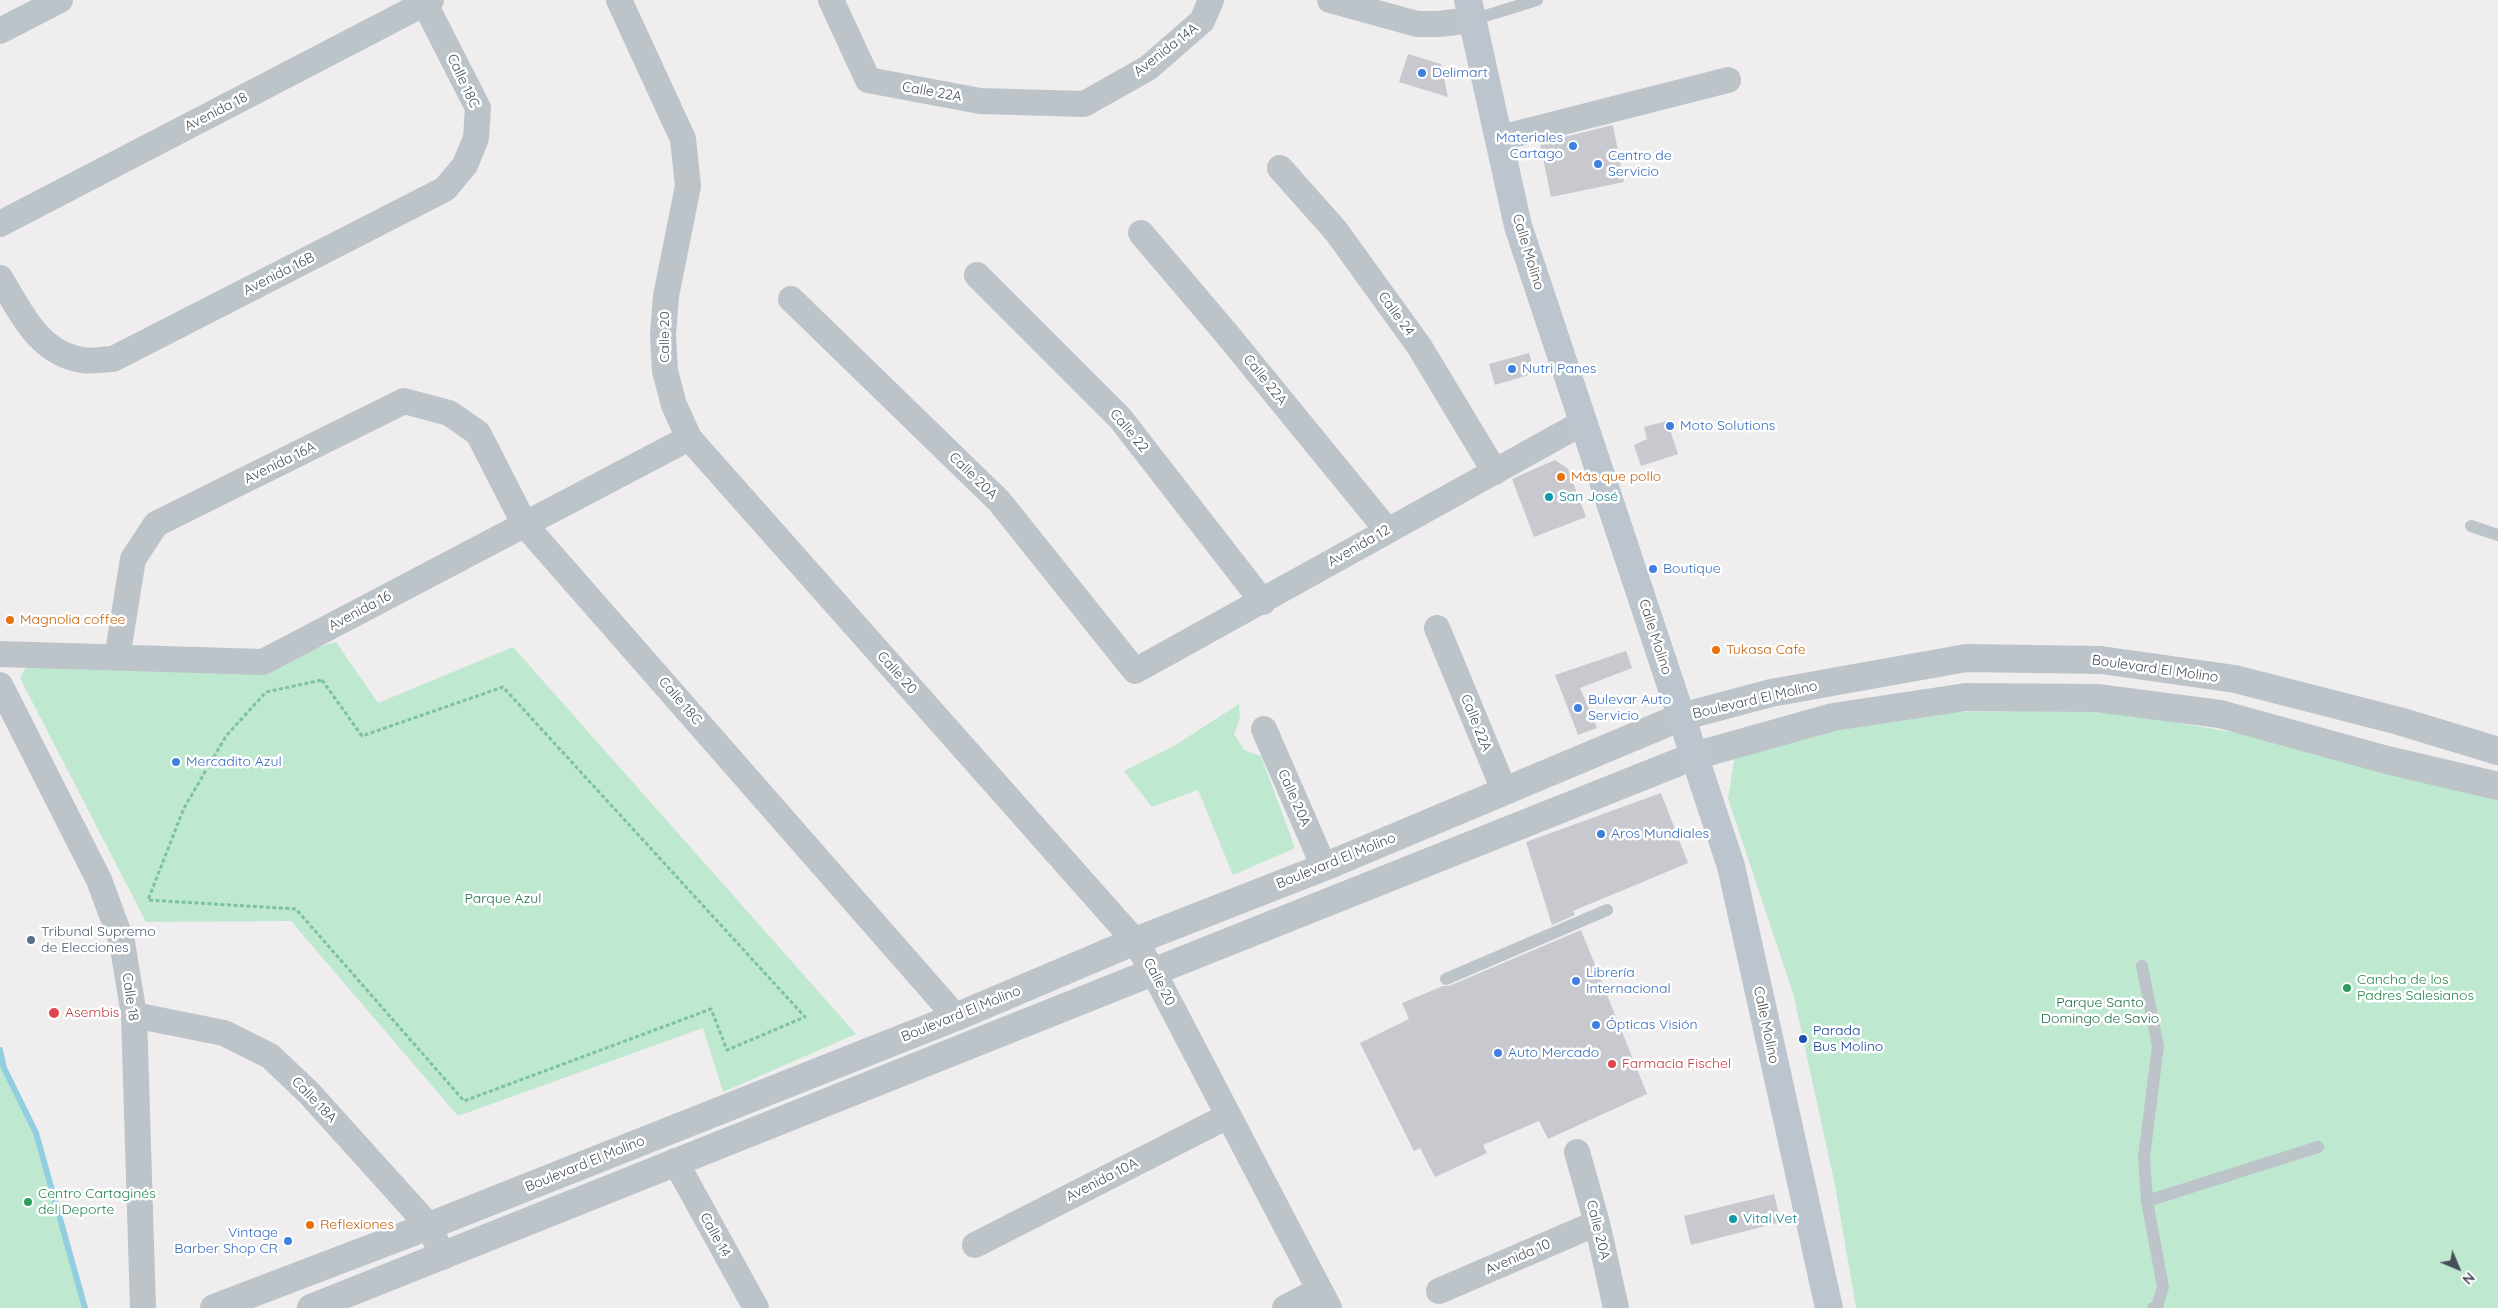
<!DOCTYPE html>
<html>
<head>
<meta charset="utf-8">
<style>
  body { margin:0 }
  #map { position:relative; width:2498px; height:1308px; overflow:hidden; background:#efeded; font-family:Quicksand,sans-serif }
  canvas { display:block }
  .north { position:absolute; left:2433px; top:1243px; width:50px; height:50px; -webkit-text-stroke:4px #fff; paint-order:stroke; rotate:135deg; font-size:14px; font-weight:700; line-height:20px; text-align:center; color:#474f57 }
  .north::after { content:''; display:block; margin:auto; width:18px; height:22px; background:#474f57; clip-path:polygon(50% 0,100% 100%,50% 72%,0 100%) }
</style>
</head>
<body>
<div id="map">
<canvas width="2498" height="1308"></canvas>
<div class="north">N</div>
</div>
<script>
const ctx = document.querySelector('canvas').getContext('2d');
ctx.lineJoin = 'round';
function paint(path, color) { ctx.fillStyle = color; ctx.fill(path, 'evenodd'); }
function trace(path, color, width, dash) { ctx.strokeStyle = color; ctx.lineWidth = width; ctx.lineCap = dash ? 'butt' : 'round'; ctx.setLineDash(dash || []); ctx.stroke(path); }
function drawText(font, color, halo, rows, align = 'center') {
  ctx.font = font + ' Quicksand,sans-serif'; ctx.lineWidth = 5; ctx.setLineDash([]); ctx.textBaseline = 'middle'; ctx.strokeStyle = halo; ctx.fillStyle = color; for (const [text, x, y, turn = 0] of rows) {
    ctx.save(); ctx.translate(x, y); ctx.rotate((+turn || 0) * Math.PI / 180); ctx.textAlign = isNaN(turn) ? turn : align; if (halo) ctx.strokeText(text, 0, 0); ctx.fillText(text, 0, 0); ctx.restore();
  }
}
paint(new Path2D(`
  M336 642 378 703 513 647 856 1034 723 1092 703 1028 458 1116 291 921 146 922 20 678 29 662H263Z
  M1239 704 1240 719 1234 734 1244 750 1261 756 1295 848 1233 875 1198 790 1152 807 1124 771 1174 746Z
  M2101 710 2261 737 2498 798V1308H1856L1835 1185 1793 993 1728 799 1735 754 1803 734 1948 712Z
  M0 1060 36 1133 85 1308H0Z`), '#bfe8d0');
trace(new Path2D(`
  M0 1050 4 1068 36 1133 85 1308`), '#92cee0', 6);
paint(new Path2D(`
  M1408 54 1441 64 1448 97 1399 82Z
  M1613 125 1624 182 1551 197 1540 143Z
  M1529 353 1535 373 1495 385 1489 364Z
  M1667 421 1678 454 1641 466 1634 445 1647 439 1644 427Z
  M1555 460 1568 469 1586 517 1534 537 1512 479Z
  M1626 651 1632 668 1580 688 1597 728 1578 735 1555 675Z
  M1661 793 1688 863 1573 911 1575 915 1552 925 1526 842Z
  M1581 930 1647 1094 1548 1139 1539 1121 1483 1145 1487 1153 1435 1177 1420 1148 1414 1151 1360 1043 1409 1019 1402 1003 1443 986H1449Z
  M1774 1194 1781 1222 1691 1245 1684 1216Z`), '#c7c9cf');
trace(new Path2D(`
  M322 680 362 736 503 687 805 1017 727 1050 711 1009 464 1101 296 909 148 900 184 808 226 736 266 692Z`), '#7cc2a1', 3, [4, 2.5]);
trace(new Path2D(`
  M1472 20 1537 0
  M2471 526 2498 535
  M2142 966 2158 1046 2144 1157 2147 1201
  M1446 979 1607 910
  M2153 1308 2157 1307 2163 1287 2147 1201 2318 1147`), '#bcc4ca', 12);
trace(new Path2D(`
  M619 0 683 139 688 186 666 296 663 335 665 371 674 405 689 438 1135 941 1154 973 1329 1308
  M831 0 868 80 980 101 1084 104 1148 68 1202 21 1211 0
  M1330 0 1417 24H1439L1472 20
  M0 31 60 0
  M1500 138 1728 80
  M1280 168 1336 231 1419 346 1495 472
  M0 224 431 0
  M1141 233 1226 333 1387 530
  M977 275 1120 418 1263 602
  M0 278C21 312 38 353 82 360 91 362 103 359 113 359L445 189 465 165 476 138 478 108 423 0
  M791 299 999 501 1135 671 1584 422
  M1437 628 1504 790
  M0 654 263 662 689 438
  M117 658 133 559 156 524 404 401 449 413 478 433 525 525 956 1017
  M0 685 99 880 122 942 134 1015 143 1308
  M1264 729 1324 867
  M134 1015 224 1033 270 1056 309 1093 429 1226 443 1257
  M1577 1152 1597 1223 1616 1308
  M675 1161 756 1308
  M975 1245 1228 1116
  M1439 1291 1597 1223
  M1285 1308 1319 1290`), '#bcc4ca', 26);
trace(new Path2D(`
  M214 1308 429 1226 956 1017 1135 941 1324 867 1681 717 1771 693 1966 658 2101 660 2235 679 2399 721 2498 751
  M311 1308 1694 756 1833 717 1966 697 2097 698 2220 714 2387 760 2498 786`), '#bcc4ca', 28);
trace(new Path2D(`
  M1468 0 1518 226 1731 866 1829 1308`), '#bcc5ce', 28);
for (const [x, y, r, color] of [
  [1422,73,5,"#3f7fe0"],
  [1573,146,5,"#3f7fe0"],
  [1598,164,5,"#3f7fe0"],
  [1512,369,5,"#3f7fe0"],
  [1670,426,5,"#3f7fe0"],
  [1561,477,5,"#e8710a"],
  [1549,497,5,"#0f9aa8"],
  [1653,569,5,"#3f7fe0"],
  [10,620,5,"#e8710a"],
  [1716,650,5,"#e8710a"],
  [1578,708,5,"#3f7fe0"],
  [176,762,5,"#3f7fe0"],
  [1601,834,5,"#3f7fe0"],
  [31,940,5,"#5c6f8a"],
  [1576,981,5,"#3f7fe0"],
  [2347,988,5,"#2e9e5b"],
  [54,1013,6,"#e0444e"],
  [1596,1025,5,"#3f7fe0"],
  [1803,1039,5,"#1a4fb4"],
  [1498,1053,5,"#3f7fe0"],
  [1612,1064,5,"#e0444e"],
  [28,1202,5,"#2e9e5b"],
  [1733,1219,5,"#0f9aa8"],
  [310,1225,5,"#e8710a"],
  [288,1241,5,"#3f7fe0"]
]) { const dot = new Path2D(); dot.arc(x, y, r, 0, 2 * Math.PI); ctx.fillStyle = color; ctx.fill(dot); trace(dot, '#fff', 2); }
drawText('14px', '#474f57', '#fff', [
  ["Avenida 14A",1166,50,-38],
  ["Calle 18C",463,81,65],
  ["Calle 22A",932,92,10],
  ["Avenida 18",216,112,-27],
  ["Calle Molino",1528,252,73],
  ["Avenida 16B",279,274,-27],
  ["Calle 24",1396,314,54],
  ["Calle 20",665,337,-90],
  ["Calle 22A",1265,380,51],
  ["Calle 22",1129,431,50],
  ["Avenida 16A",280,463,-26],
  ["Calle 20A",973,476,44],
  ["Avenida 12",1359,546,-30],
  ["Avenida 16",360,611,-28],
  ["Calle Molino",1655,637,72],
  ["Boulevard El Molino",2155,669,8],
  ["Calle 20",897,673,48],
  ["Boulevard El Molino",1755,700,-13],
  ["Calle 18C",680,701,49],
  ["Calle 22A",1476,723,68],
  ["Calle 20A",1294,798,66],
  ["Boulevard El Molino",1336,861,-22],
  ["Calle 20",1159,982,62],
  ["Calle 18",130,997,82],
  ["Boulevard El Molino",961,1014,-22],
  ["Calle Molino",1766,1025,78],
  ["Calle 18A",314,1100,46],
  ["Boulevard El Molino",585,1164,-22],
  ["Avenida 10A",1102,1180,-27],
  ["Calle 20A",1598,1230,76],
  ["Calle 14",715,1235,61],
  ["Avenida 10",1518,1257,-23]
]);
drawText('14px', '#366cbe', '#fff', [
  ["Delimart",1432,73],
  ["Materiales",1563,138,"right"],
  ["Cartago",1563,154,"right"],
  ["Centro de",1608,156],
  ["Servicio",1608,172],
  ["Nutri Panes",1522,369],
  ["Moto Solutions",1680,426],
  ["Boutique",1663,569],
  ["Bulevar Auto",1588,700],
  ["Servicio",1588,716],
  ["Mercadito Azul",186,762],
  ["Aros Mundiales",1611,834],
  ["Librería",1586,973],
  ["Internacional",1586,989],
  ["Ópticas Visión",1606,1025],
  ["Auto Mercado",1508,1053],
  ["Vintage",278,1233,"right"],
  ["Barber Shop CR",278,1249,"right"]
], 'left');
drawText('14px', '#c56008', '#fff', [
  ["Más que pollo",1571,477],
  ["Magnolia coffee",20,620],
  ["Tukasa Cafe",1726,650],
  ["Reflexiones",320,1225]
], 'left');
drawText('14px', '#0d838f', '#fff', [
  ["San José",1559,497],
  ["Vital Vet",1743,1219]
], 'left');
drawText('14px', '#226f4a', '#fff', [
  ["Parque Azul",503,899],
  ["Parque Santo",2100,1003],
  ["Domingo de Savio",2100,1019]
]);
drawText('14px', '#4e5e75', '#fff', [
  ["Tribunal Supremo",41,932],
  ["de Elecciones",41,948]
], 'left');
drawText('14px', '#27864d', '#fff', [
  ["Cancha de los",2357,980],
  ["Padres Salesianos",2357,996],
  ["Centro Cartaginés",38,1194],
  ["del Deporte",38,1210]
], 'left');
drawText('14px', '#be3a42', '#fff', [
  ["Asembis",65,1013],
  ["Farmacia Fischel",1622,1064]
], 'left');
drawText('14px', '#164399', '#fff', [
  ["Parada",1813,1031],
  ["Bus Molino",1813,1047]
], 'left');
</script>
</body>
</html>
